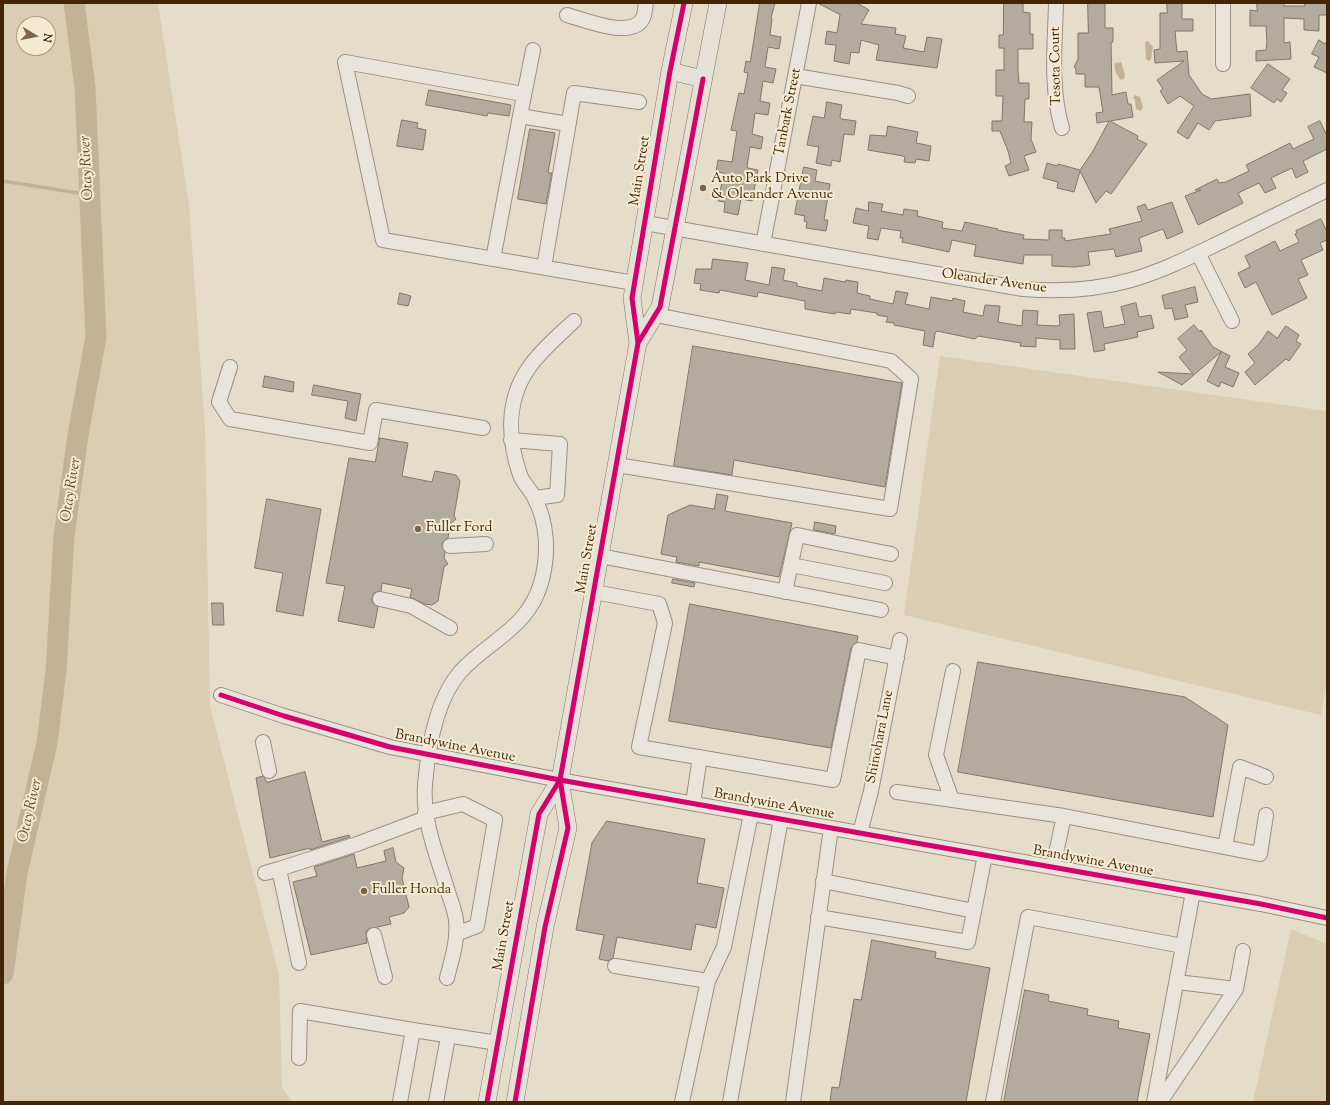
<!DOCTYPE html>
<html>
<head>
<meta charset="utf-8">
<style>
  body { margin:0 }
  #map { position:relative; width:1330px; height:1105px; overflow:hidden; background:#e5dcca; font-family:"Sorts Mill Goudy",serif }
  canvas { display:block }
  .frame { position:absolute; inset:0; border:4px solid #412506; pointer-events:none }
  .north { position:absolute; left:16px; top:16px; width:40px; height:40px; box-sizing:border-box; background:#f5ebd5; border:1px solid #ad9c82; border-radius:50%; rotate:100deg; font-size:11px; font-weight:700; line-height:16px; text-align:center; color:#412506 }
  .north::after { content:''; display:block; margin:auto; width:14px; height:18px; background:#7a654b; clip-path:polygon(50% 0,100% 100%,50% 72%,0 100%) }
</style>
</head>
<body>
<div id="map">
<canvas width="1330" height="1105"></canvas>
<div class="frame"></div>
<div class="north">N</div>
</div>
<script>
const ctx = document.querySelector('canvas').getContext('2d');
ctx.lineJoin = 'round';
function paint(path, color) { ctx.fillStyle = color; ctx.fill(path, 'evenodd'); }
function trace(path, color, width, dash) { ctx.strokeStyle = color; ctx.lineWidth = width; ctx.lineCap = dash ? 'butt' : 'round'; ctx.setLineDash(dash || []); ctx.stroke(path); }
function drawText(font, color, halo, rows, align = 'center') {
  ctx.font = font + ' "Sorts Mill Goudy",serif'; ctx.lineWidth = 4; ctx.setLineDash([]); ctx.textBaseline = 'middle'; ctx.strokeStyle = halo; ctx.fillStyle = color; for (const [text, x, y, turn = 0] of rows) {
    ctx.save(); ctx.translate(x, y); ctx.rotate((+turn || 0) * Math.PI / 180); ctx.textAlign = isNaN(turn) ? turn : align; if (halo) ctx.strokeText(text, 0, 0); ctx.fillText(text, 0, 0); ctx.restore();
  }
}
paint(new Path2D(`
  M3 3H158L189 205 205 429 210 706 279 975 282 1087 292 1102H3ZM24 24H48V48H24Z
  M940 356 1327 411V681L1321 715 904 615Z
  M1291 929 1327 944V1102H1253Z`), '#dbcdb3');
paint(new Path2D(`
  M1148 41 1153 47 1151 59 1149 61 1146 59 1145 42Z
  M1121 62 1125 75 1124 79 1121 80C1117 76 1113 68 1115 63Z
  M1135 95 1140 97 1143 107 1141 111 1136 109 1135 100 1133 98Z`), '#c3b296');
trace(new Path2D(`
  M3 181 90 195`), '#c3b296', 3.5);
trace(new Path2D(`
  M3 974 17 873 47 743 56 671 64 536 78 435 96 337 85 87 74 3`), '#c3b296', 21);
const building = new Path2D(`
  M760 3H775L771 18 772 19 770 35 781 37 779 49 768 47 765 67 776 69 773 83 763 81 760 101 770 103 768 115 755 113 752 134 763 137 761 149 750 147 747 166 748 168 758 170 752 201 741 199 738 215 724 212 725 202 718 201 724 173 716 172 718 160 732 162 737 131 731 130 739 93 744 94 748 73 744 72 746 61 750 62Z
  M818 3H857L869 10 861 24 896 28 895 34 906 36 903 48 924 52 927 37 942 39 937 68 876 60 879 45 861 40 859 53 851 52 849 64 834 61 836 45 825 44 827 31 837 33 840 15Z
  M1004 3H1023V12L1030 13V34H1033V49H1018V70L1019 83H1029V99H1025L1024 122H1032L1031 139 1036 152 1024 156 1029 170 1009 176 1005 166 1011 163 1008 151 1000 131H992V121H1002L1003 96H996V70H1004V48H999V35H1003Z
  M1088 3H1105V28H1113V42H1111L1112 95 1126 92 1128 104H1131L1133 117 1110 121 1138 136 1137 139 1147 144 1111 194 1106 191 1096 203 1080 171 1074 192 1057 188 1058 182 1043 178 1047 163 1057 166 1058 164 1080 170 1093 151 1109 121 1097 123 1096 113 1103 112 1099 87H1085V74H1076V69L1074 67 1078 59V33H1088Z
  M1167 3H1182V19H1193V31H1175L1177 52 1187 51 1189 75 1202 94 1211 99 1250 94 1251 116 1215 121 1209 130 1198 123 1188 139 1177 132 1194 106 1180 96 1168 104 1160 91 1163 89 1157 80 1184 61 1155 63 1154 50 1160 49V13H1167Z
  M1257 3H1284V6H1305L1304 4 1310 3H1327V15H1319V31L1304 30V19L1284 18V43L1290 42 1291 59 1256 61V51L1266 50 1267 43 1266 26H1250V10L1257 11Z
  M1319 40 1325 44 1327 41V73L1314 67 1319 57 1312 54Z
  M1268 64 1290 79 1282 90 1287 93 1281 102 1277 99 1274 103 1251 88Z
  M429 90 511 105 509 116 488 113 487 116 426 105Z
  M827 102 842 105 840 117 841 119 856 121 854 135 844 134 840 162 832 160 831 166 816 163 819 147 807 145 813 116 824 118Z
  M402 120 418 123 417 128 426 130 423 150 397 146Z
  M1320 121 1327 136V149L1303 161 1308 172 1296 178 1292 168 1271 178 1276 188 1265 193 1259 183 1238 193 1243 203 1198 225 1185 196 1201 190H1195L1217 179 1219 183 1226 182 1249 171 1246 165 1290 143 1293 149 1314 139 1308 127Z
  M888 126 918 132 916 143 931 146 929 161 916 159 915 163 904 162 905 157 903 156 868 150 870 135 886 136Z
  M530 129 555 133 548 173H552L546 204 518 199Z
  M804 167 817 170 815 181 830 184 824 220H828L826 231 806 228 807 222 804 221 805 216 795 214Z
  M869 202 883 204 881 211 903 215 904 209 918 211 917 216 943 222 942 228 962 231 965 222 998 229 997 230 1024 235 1023 239 1049 240V230H1062V238H1065V241L1111 234 1109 229 1142 221 1137 207 1145 204 1148 210 1172 202 1183 232 1167 239 1163 229 1139 238 1142 251 1116 257 1114 249 1088 252 1090 265 1075 267 1052 266V255H1024L1023 264 974 256 976 245 952 240 949 252 902 242 903 238H900L901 231 881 228 878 240 867 238 869 226 853 223 856 208 868 211Z
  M1321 219 1327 232V240L1320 243 1323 250 1301 260 1308 275 1298 279 1307 298 1272 315 1256 282 1245 288 1238 273 1250 267 1245 256 1275 241 1280 251 1299 242 1295 234 1297 233 1296 231Z
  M713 259 748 263 745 280 769 285 772 267 785 269 783 280 797 283V286L822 291 824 278 845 282 846 280 858 282 857 293 870 296V299L893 304 896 291 908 293 905 304 929 309 931 297 952 301 953 298 965 301 963 312 983 316 985 305 1000 306 998 322 1022 326 1023 310 1038 311 1037 325 1057 326 1060 325 1059 315 1074 314 1075 349H1060V340L1036 338V347L1020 346 1021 343 978 336 975 339 937 331 935 333 933 347 923 345 925 331 894 325V323L886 322 888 317 877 315V313L851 309 850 314 836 312 835 314 805 309V301L758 292 757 297 720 290 719 293 700 290 701 284 694 283 696 269H711Z
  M1195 287 1198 302 1185 305 1188 317 1175 320 1172 308 1165 309 1162 296Z
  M400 293 411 296 408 306 398 304Z
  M1136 303 1139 317 1151 315 1154 328 1137 332 1138 337 1104 344 1105 350 1094 352 1087 313 1101 311 1104 328 1125 324 1121 307Z
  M1194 325 1200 332 1201 330 1213 347 1230 356 1225 367 1239 373 1233 387 1221 382 1219 387 1207 381 1221 352 1182 385 1158 372 1193 374 1179 357 1187 350 1178 339Z
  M1286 326 1299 335 1296 341 1301 344 1289 361 1286 359 1255 385 1245 372 1255 363 1248 354 1259 344 1268 331 1277 338Z
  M693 346 902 383 885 487 734 460 732 475 674 466Z
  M265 376 294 382 293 392 263 387Z
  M314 385 361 394 356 421 345 418 348 401 312 395Z
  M380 438 408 443 402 476 432 482 435 471 456 475 460 481 454 516 456 519 450 524 448 538 443 542 442 546 445 553 444 558 448 564 444 567 438 601 432 605 425 604 410 597 412 589 382 583 381 591 374 593 372 598V602L378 607 374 628 338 621 345 586 326 583 349 458 375 462Z
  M717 494 728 496 725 511 792 523 779 577 699 562V566L676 562 677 557 661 554 668 515 690 505 714 509Z
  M267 499 321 509 303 616 276 611 283 573 255 568Z
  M815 522 836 526 835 534 814 530Z
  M673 579 695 583 694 587 672 583Z
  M212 603H223L224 625H213Z
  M690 604 858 636 857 642 851 648 831 748 669 721Z
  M978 662 1185 697 1228 725 1213 817 958 772Z
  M305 772 322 842 349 835 350 837 310 850V848L270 858 256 778 263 776 267 782Z
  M607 821 705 839 697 883 724 888 716 928 696 924 691 950 617 937 613 958 608 961 599 959 604 935 576 930 592 843Z
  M393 848 396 862 404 868 402 878 409 907 404 913 389 917 391 924 368 929 366 933 367 943 311 955 293 882 317 876 314 867 354 854 357 868 386 861 384 851Z
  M872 940 936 952 935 958 990 968 966 1102H830L832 1087 839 1088 854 999 861 1000Z
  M1025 990 1049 995 1048 1001 1088 1009 1087 1015 1119 1021 1118 1028 1150 1034 1137 1102H1004Z`);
paint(building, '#b3ab9d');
trace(building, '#807769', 1);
const minor = new Path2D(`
  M1056 3C1055 45 1050 87 1062 128
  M567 15C585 20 632 40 643 18 645 14 645 7 646 3
  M533 50 520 116 568 124
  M1223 64V3
  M795 76 898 93 908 96
  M523 94 345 62 383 240 634 283
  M645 223 1023 289C1059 292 1096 290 1131 280 1163 271 1194 255 1223 241 1258 224 1292 207 1327 190
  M763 244 809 3
  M1198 253 1232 321
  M493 259 520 116
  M544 267 574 93 639 102
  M230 367 219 402 230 419 370 443 376 410 483 428
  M511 440 560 444 557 495 535 498
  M617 465 890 509 911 379 891 361 656 315
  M450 546 486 544
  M600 556 881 610
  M791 565 885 583
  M594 592 659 604 665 623 639 747 833 780 859 650 897 658
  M785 592 797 535 891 554
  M380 599 411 606 450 628
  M221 695 284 716 390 747 560 780 1261 904 1327 918
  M263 742 269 771
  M897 792 1064 816
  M952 800 936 755 953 671
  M693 803 700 757
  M425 813 463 804 495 820 477 926 456 934
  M860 833 871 791 900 640
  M1225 847 1240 767 1266 777
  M1053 867 1064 816 1260 854 1266 815
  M265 873 279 869
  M823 881 974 911
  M818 917 968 942 985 855
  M374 935 385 977
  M299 963 279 869 357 844 426 818
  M615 966 708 981
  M447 978C452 958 458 941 456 920 455 911 451 901 448 892 438 858 422 821 425 785 428 748 436 699 461 671 490 640 528 628 541 583 549 555 548 523 534 497 530 489 523 483 520 475 508 440 506 401 528 369 539 352 559 335 574 321
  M1177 982 1236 989 1243 951
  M299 1058 300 1011 413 1030
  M400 1102 413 1030 498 1043
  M436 1102 448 1037
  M682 1102 708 981 724 947 751 814
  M730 1102 781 819
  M793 1102 831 828
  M993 1102 1028 917 1183 946
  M1154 1102 1193 892
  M1160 1102 1236 989`);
const major = new Path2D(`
  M670 71 703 79
  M638 343 660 307 718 3
  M487 1102 539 814 560 780
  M515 1102 545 927 568 828 560 780 638 343 632 298 670 71 684 3`);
trace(minor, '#999082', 16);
trace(major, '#807769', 18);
trace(minor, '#eae5dc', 14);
trace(major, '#e6e1d7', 17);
trace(new Path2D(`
  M638 343 660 307 703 79
  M221 695 284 716 390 747 560 780 1261 904 1327 918
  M487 1102 539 814 560 780
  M515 1102 545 927 568 828 560 780 638 343 632 298 670 71 684 3`), '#d6006c', 5);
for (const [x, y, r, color] of [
  [703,188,4,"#7a654b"],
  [418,529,4,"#7a654b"],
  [364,891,4,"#7a654b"]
]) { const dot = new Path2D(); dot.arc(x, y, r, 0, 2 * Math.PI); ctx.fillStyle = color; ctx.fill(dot); trace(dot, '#f5ebd5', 1.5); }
drawText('14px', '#412506', '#f5ebd5', [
  ["Tesota Court",1057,66,-91],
  ["Tanbark Street",789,112,-79],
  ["Main Street",641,171,-81],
  ["Oleander Avenue",994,282,8],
  ["Main Street",588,559,-80],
  ["Shinohara Lane",881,737,-79],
  ["Brandywine Avenue",455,747,11],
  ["Brandywine Avenue",774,805,10],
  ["Brandywine Avenue",1093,862,10],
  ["Main Street",505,936,-80]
]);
drawText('14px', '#412506', '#f5ebd5', [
  ["Auto Park Drive",711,180],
  ["& Oleander Avenue",711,196],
  ["Fuller Ford",426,529],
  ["Fuller Honda",372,891]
], 'left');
drawText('italic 15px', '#644a2b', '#f5ebd5', [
  ["Otay River",88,168,-93],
  ["Otay River",72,490,-81],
  ["Otay River",31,811,-77]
]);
</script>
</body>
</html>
